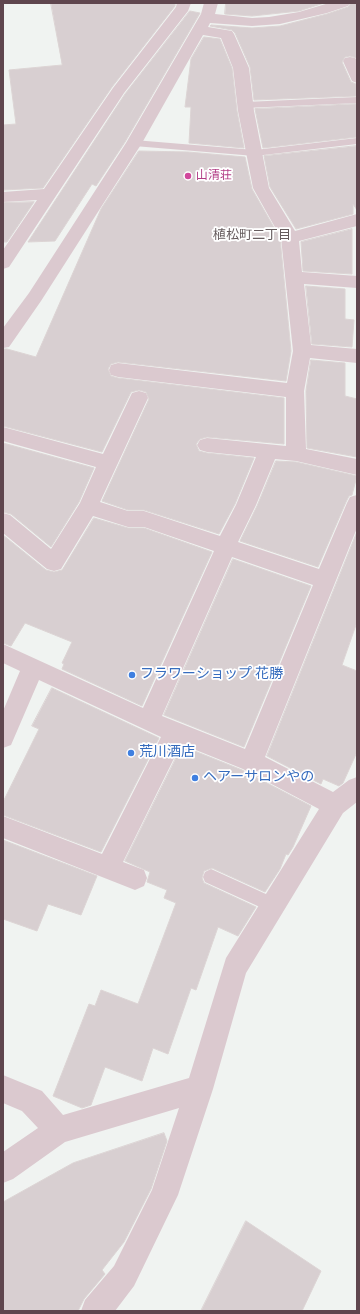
<!DOCTYPE html>
<html>
<head>
<meta charset="utf-8">
<style>
  body { margin:0 }
  #map { position:relative; width:360px; height:1314px; overflow:hidden; background:#f0f3f1; font-family:"Titillium Web",sans-serif }
  canvas { display:block }
  .frame { position:absolute; inset:0; border:4px solid #5f464e; pointer-events:none }
</style>
</head>
<body>
<div id="map">
<canvas width="360" height="1314"></canvas>
<div class="frame"></div>
</div>
<script>
const ctx = document.querySelector('canvas').getContext('2d');
ctx.lineJoin = 'round';
function paint(path, color) { ctx.fillStyle = color; ctx.fill(path, 'evenodd'); }
function trace(path, color, width, dash) { ctx.strokeStyle = color; ctx.lineWidth = width; ctx.lineCap = dash ? 'butt' : 'round'; ctx.setLineDash(dash || []); ctx.stroke(path); }
function drawText(font, color, halo, rows, align = 'center') {
  ctx.font = font + ' "Titillium Web","Noto Sans JP",sans-serif'; ctx.lineWidth = 3.5; ctx.setLineDash([]); ctx.textBaseline = 'middle'; ctx.strokeStyle = halo; ctx.fillStyle = color; for (const [text, x, y, turn = 0] of rows) {
    ctx.save(); ctx.translate(x, y); ctx.rotate((+turn || 0) * Math.PI / 180); ctx.textAlign = isNaN(turn) ? turn : align; if (halo) ctx.strokeText(text, 0, 0); ctx.fillText(text, 0, 0); ctx.restore();
  }
}
const building = new Path2D(`
  M51 3H175V6L112 87 43 188 3 190V125L16 124 9 70 62 65Z
  M226 3H324L299 11 252 16 225 14Z
  M351 3H357V58L350 56 345 57 342 62 351 82 356 84 357 96 254 100 250 67 235 33 232 30 210 26 211 25 252 28 280 26 327 14 348 7Z
  M190 11 200 13 125 142 96 186 92 184 55 241 28 242 125 94Z
  M204 37 220 39 232 68 237 111 244 148 189 143 191 107H185L191 59Z
  M357 104V137L263 148 255 109Z
  M357 146V210L353 204V214L296 229 270 187 264 156Z
  M139 151 188 152 245 157 252 189 280 238 291 351 286 381 118 362 111 364 108 369 111 376 118 378 284 398V444L207 437 200 439 196 444 199 451 207 453 254 458 235 504 219 534 144 510H128L102 501 149 399 146 392 139 390 131 392 102 452 3 426V349H7L36 357 101 209Z
  M34 202 7 242H3V203Z
  M352 229V274L303 271 301 242Z
  M306 286 345 289V319L354 320 352 347 312 344Z
  M311 360 345 363V396L357 399V457L307 448 306 391Z
  M3 443 94 468 79 502 51 547 11 514 3 512Z
  M276 461 296 462 357 476 352 495 349 496 346 502 318 567 240 541 257 506Z
  M94 518 128 528H144L212 552 142 706 62 669 64 664 62 663 72 642 25 623 11 646 3 643V535L46 570 54 572 62 570Z
  M357 532V622L342 665 357 671V752L343 783 339 786 323 779 321 784 267 756Z
  M233 559 311 586 244 747 164 715Z
  M52 688 159 738 101 852 3 815V802L39 729 32 726Z
  M182 746 242 770 311 806 293 847 288 855 286 854 280 869 265 892 212 868 204 871 202 878 204 883 256 907 238 936 218 927 196 990 191 988 168 1054 153 1048 142 1081 105 1067 91 1105 82 1108 53 1096 89 1004 95 1006 101 990 138 1004 176 903 164 898 167 890 147 882 150 872 125 861Z
  M3 840 97 876 81 915 48 904 37 931 3 919Z
  M164 1133 167 1141 151 1189 124 1242 102 1270 105 1274 84 1299 78 1311H3V1202L73 1163Z
  M246 1221 321 1271 302 1311H201Z`);
paint(building, '#d8cfd1');
trace(building, '#dcd4d4', 1);
paint(new Path2D(`
  M357 97V103L245 108 240 105 245 102Z
  M357 138V144L255 156 134 146 129 143 134 140 255 150Z
  M211 869 279 900 281 905 279 910 273 913 205 882 203 877 205 872Z`), '#dbc9cf');
paint(new Path2D(`
  M177 3H191L188 11 124 93 9 267 3 269V250L37 200 3 202V192L44 189 113 88 176 7Z
  M204 3H218L215 14 252 18 269 17 299 12 329 3H350L348 6 327 13 280 24 252 26 210 23 208 27 232 31 234 34 249 68 254 111 269 188 295 231 357 214V226L299 241 302 272 357 276V288L304 284 311 345 357 349V363L310 358 304 391 306 449 357 459V475L296 461 275 459 256 505 238 542 319 569 347 503 350 497 357 495V528L265 757 333 792 349 780 357 777V802L343 813 246 973 213 1089 178 1195 134 1286 115 1311H81L85 1300 114 1266 152 1190 179 1108 65 1142 13 1179 3 1183V1152L38 1128 22 1111 3 1103V1075L42 1091 63 1115 189 1078 226 958 319 809 243 769 181 744 123 862 144 870 147 878 144 886 135 890 3 838V816L102 854 161 737 39 680 11 745 3 748V711L20 671 3 663V644L143 708 214 551 144 527H128L93 516 61 569 54 571 47 569 3 533V513L10 515 51 549 80 503 96 467 3 441V427L103 454 132 393 139 391 146 393 148 398 100 502 128 511H144L220 536 236 505 256 457 207 452 200 450 197 445 200 440 207 438 286 446V397L118 377 111 375 109 370 111 365 118 363 287 383 293 351 281 238 253 188 238 111 233 68 221 38 203 35 142 143 41 301 9 347 3 348V328L29 293 126 143 201 14ZM232 557 313 585 245 749 162 716Z
  M350 57 355 58 357 60V83L352 81 343 61 345 58Z`), '#dbc9cf');
for (const [x, y, r, color] of [
  [188,176,4,"#d1479c"],
  [132,675,4,"#3f7fe0"],
  [131,753,4,"#3f7fe0"],
  [195,778,4,"#3f7fe0"]
]) { const dot = new Path2D(); dot.arc(x, y, r, 0, 2 * Math.PI); ctx.fillStyle = color; ctx.fill(dot); trace(dot, '#fff', 1.5); }
drawText('12px', '#b23c85', '#fff', [
  ["山清荘",196,176]
], 'left');
drawText('13px', '#665c5e', '#fff', [
  ["植松町二丁目",252,236]
]);
drawText('14px', '#366cbe', '#fff', [
  ["フラワーショップ 花勝",140,675],
  ["荒川酒店",139,753],
  ["ヘアーサロンやの",203,778]
], 'left');
</script>
</body>
</html>
